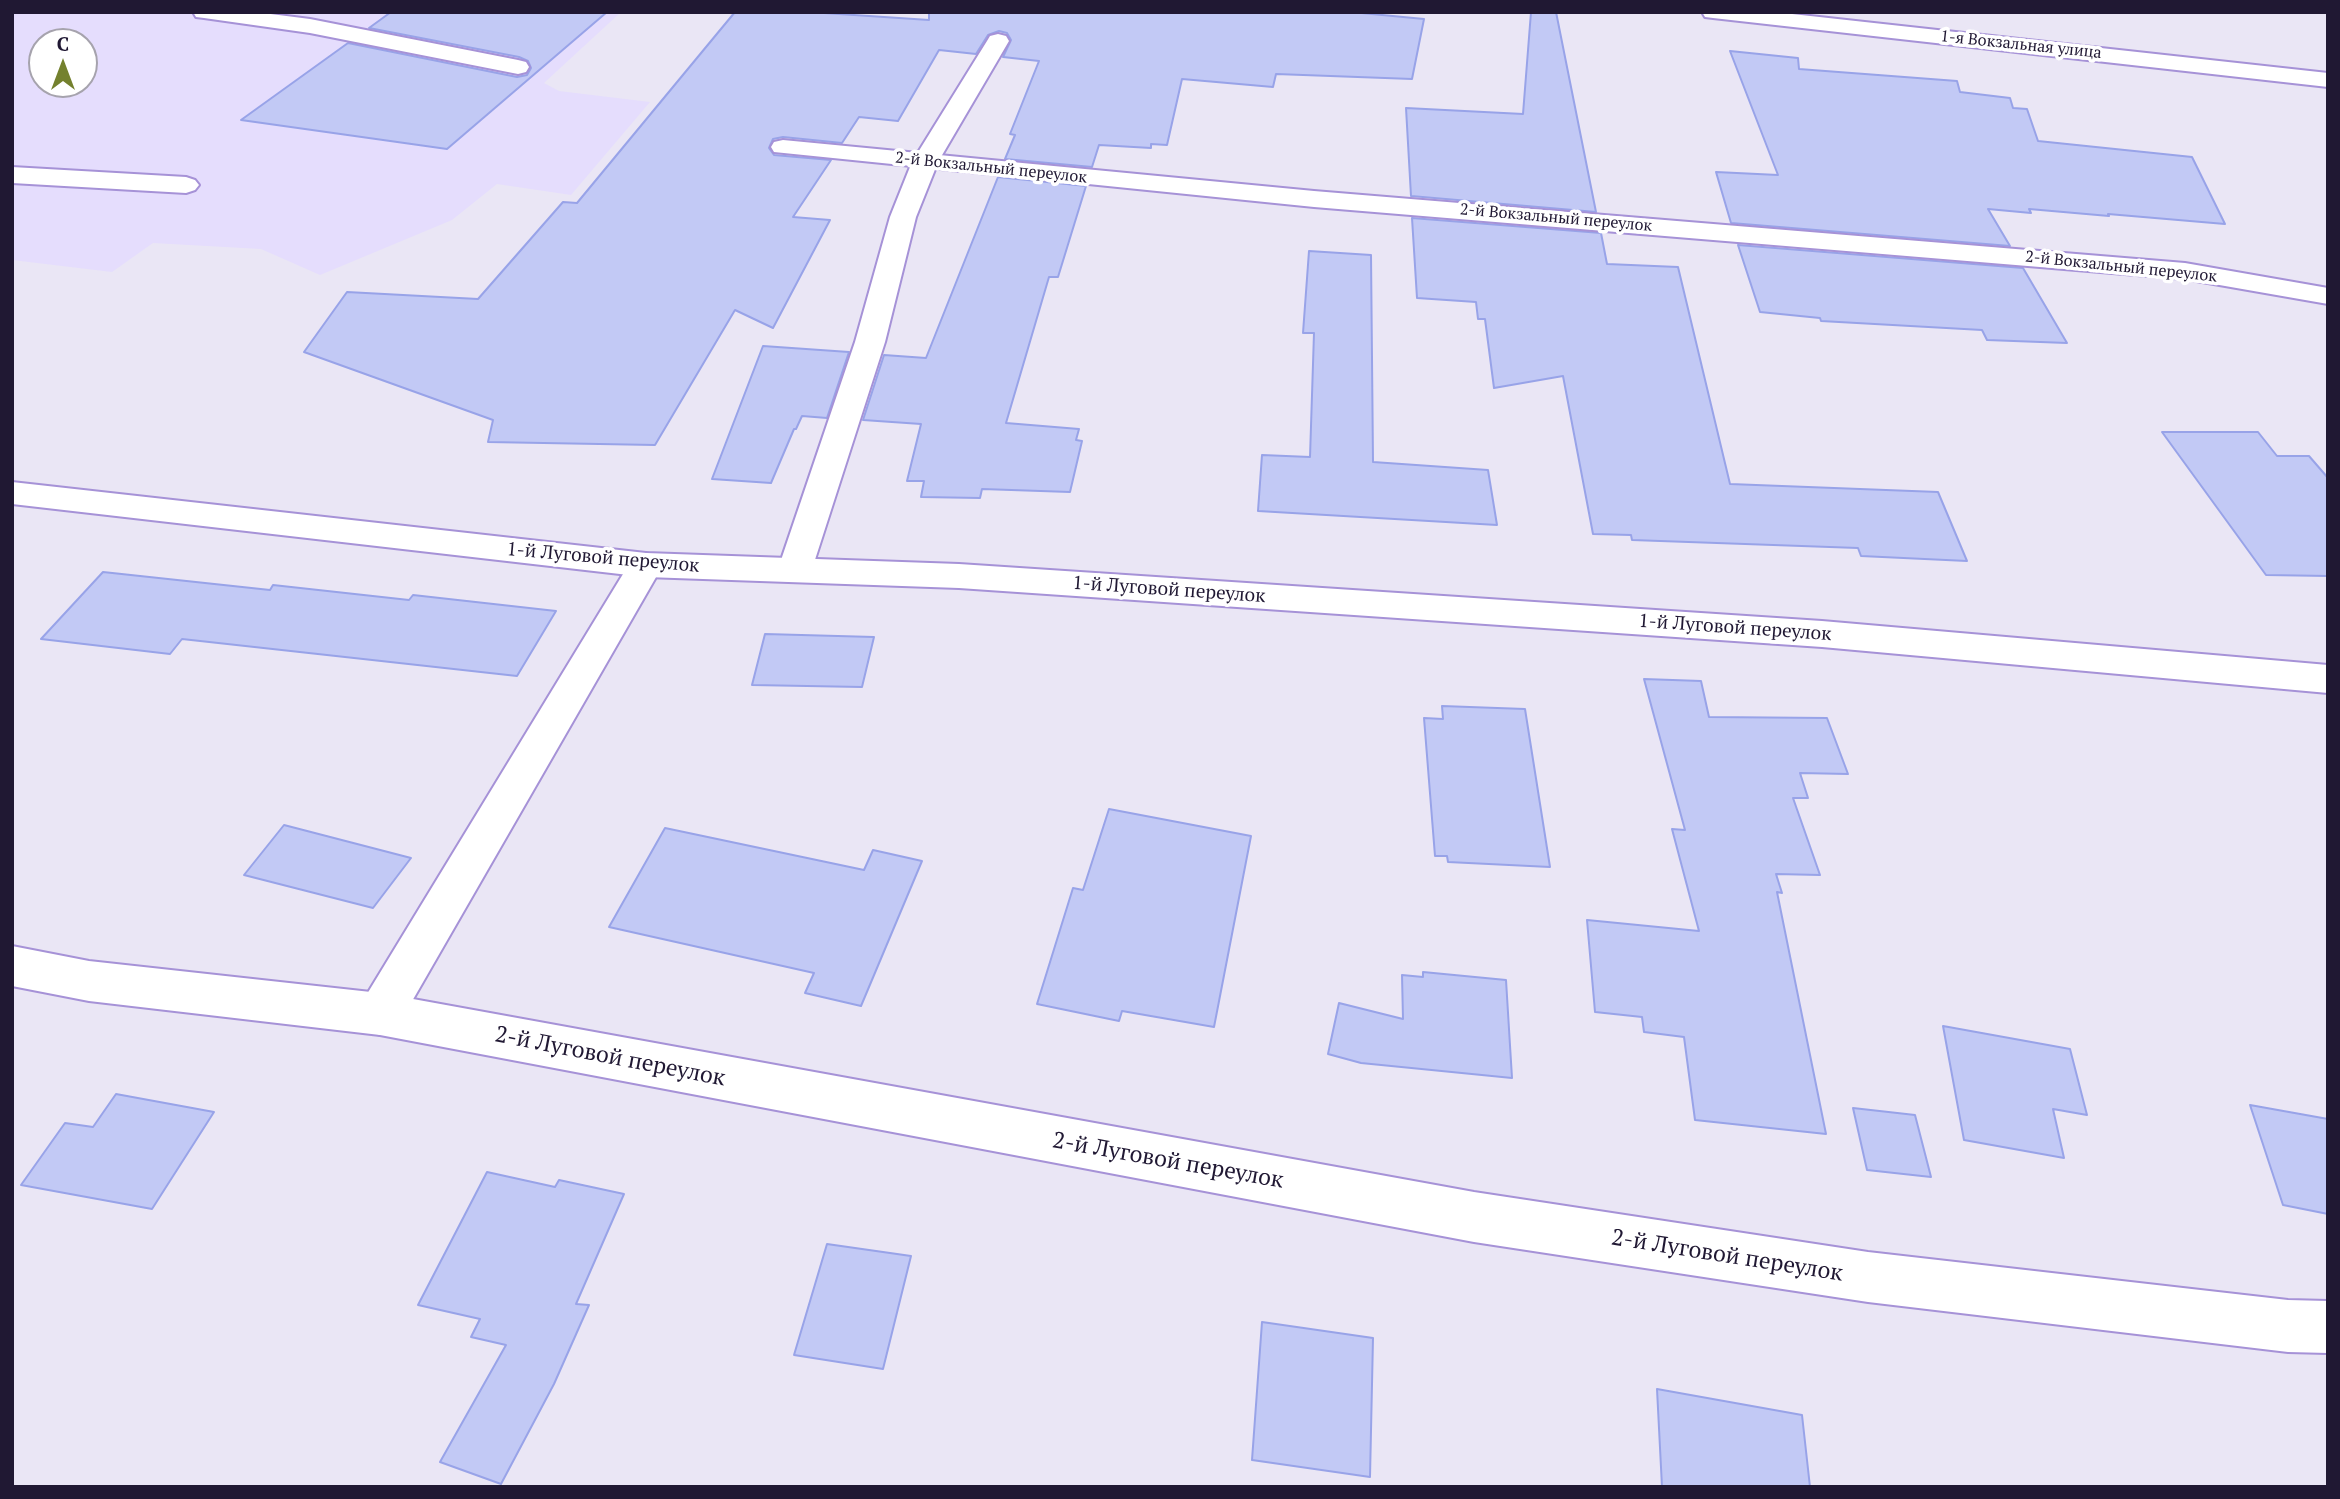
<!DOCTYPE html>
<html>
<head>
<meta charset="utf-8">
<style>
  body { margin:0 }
  #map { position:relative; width:2340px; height:1499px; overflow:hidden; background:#eae6f5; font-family:"PT Serif",serif }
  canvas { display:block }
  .frame { position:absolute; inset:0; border:14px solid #201833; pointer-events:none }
  .north { position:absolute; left:28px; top:28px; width:70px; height:70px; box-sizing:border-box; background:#fff; border:2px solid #a6a3ad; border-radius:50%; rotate:0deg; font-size:19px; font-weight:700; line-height:28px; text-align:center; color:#201833 }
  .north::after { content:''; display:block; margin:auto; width:24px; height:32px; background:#74812e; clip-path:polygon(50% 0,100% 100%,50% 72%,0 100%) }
</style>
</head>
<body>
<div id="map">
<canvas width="2340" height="1499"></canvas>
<div class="frame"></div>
<div class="north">С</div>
</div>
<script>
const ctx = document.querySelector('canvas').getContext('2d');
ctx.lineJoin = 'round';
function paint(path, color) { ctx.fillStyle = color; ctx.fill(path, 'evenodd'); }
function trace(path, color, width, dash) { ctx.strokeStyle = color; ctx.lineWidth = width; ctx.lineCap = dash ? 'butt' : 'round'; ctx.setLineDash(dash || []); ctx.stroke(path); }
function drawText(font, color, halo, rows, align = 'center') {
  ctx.font = font + ' "PT Serif",serif'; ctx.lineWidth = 7; ctx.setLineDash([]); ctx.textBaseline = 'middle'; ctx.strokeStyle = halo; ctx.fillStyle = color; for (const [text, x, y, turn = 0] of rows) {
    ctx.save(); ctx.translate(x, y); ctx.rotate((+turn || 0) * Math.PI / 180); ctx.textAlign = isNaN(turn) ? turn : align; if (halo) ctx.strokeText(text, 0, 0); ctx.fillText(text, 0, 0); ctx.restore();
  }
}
paint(new Path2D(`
  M12 12H621L544 83 559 91 650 102 571 195 497 184 452 220 320 275 261 249 153 243 112 272 12 260ZM42 42H84V84H42Z`), '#e5ddfd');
const building = new Path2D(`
  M391 12H607L447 149 241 120 348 43 517 77 527 75 531 68 528 61 519 57 369 28Z
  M735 12H809L929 20V12H1351L1424 19 1412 79 1276 74 1273 87 1182 79 1167 145 1151 144V148L1099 145 1092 167 1005 159 1015 135 1010 134 1039 61 1003 57 1011 40 1007 33 999 31 988 35 976 54 939 50 898 121 859 117 842 143 783 137 773 139 769 148 774 155 831 160 793 217 830 220 773 328 735 310 655 445 488 442 493 420 304 352 347 292 478 299 563 202 577 203Z
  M1531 12H1556L1596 212 1411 196 1406 108 1523 114Z
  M1730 51 1798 58 1799 69 1957 81 1960 92 2010 98 2013 108 2027 109 2038 141 2192 157 2225 224 2108 214 2109 216 2029 209 2031 213 1988 209 2010 246 1731 223 1716 172 1778 175Z
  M998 177 1086 186 1058 277H1049L1006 423 1079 429 1076 440 1082 441 1070 492 982 489 980 498 921 497 924 481H907L921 424 863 420 884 355 926 358Z
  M1412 218 1601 233 1607 264 1678 267 1730 484 1938 492 1967 561 1861 556 1858 548 1632 540 1631 535 1593 534 1563 376 1494 388 1485 319H1478L1476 302 1417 298Z
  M1738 245 2023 268 2067 343 1987 340 1982 330 1821 321 1820 318 1760 312Z
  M1309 251 1371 255 1373 462 1488 470 1497 525 1258 511 1262 455 1310 457 1314 333H1303Z
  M763 346 849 352 827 418 802 416 796 429H794L771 483 712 479Z
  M2162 432H2258L2277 456H2309L2328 478V576L2266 575Z
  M103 572 270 590 273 585 409 600 413 595 556 611 517 676 182 639 170 654 41 639Z
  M765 634 874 637 862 687 752 685Z
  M1644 679 1701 681 1709 717 1827 718 1848 774 1800 773 1808 798H1793L1820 875 1776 874 1782 893 1777 892 1826 1134 1695 1120 1684 1037 1644 1032 1642 1017 1595 1012 1587 920 1699 931 1672 829 1685 830Z
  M1442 706 1525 709 1550 867 1448 862 1447 856H1435L1424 718 1443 719Z
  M1109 809 1251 836 1214 1027 1122 1011 1119 1021 1037 1004 1073 888 1083 890Z
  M284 825 411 858 373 908 244 875Z
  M665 828 864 870 873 850 922 861 861 1006 805 993 814 973 609 927Z
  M1423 972 1506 980 1512 1078 1361 1063 1328 1054 1339 1003 1403 1019 1402 975 1423 977Z
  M1943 1026 2070 1049 2087 1115 2053 1109 2064 1158 1964 1140Z
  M116 1094 214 1112 152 1209 21 1185 65 1123 93 1127Z
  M2250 1105 2328 1119V1214L2283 1205Z
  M1853 1108 1915 1115 1931 1177 1867 1170Z
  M487 1172 555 1187 559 1180 624 1194 576 1304 589 1305 554 1384 501 1484 440 1462 506 1345 471 1337 480 1319 418 1305Z
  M827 1244 911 1256 883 1369 794 1355Z
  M1262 1322 1373 1338 1370 1477 1252 1460Z
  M1657 1389 1802 1415 1810 1487H1662Z`);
paint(building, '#c2c9f5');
trace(building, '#98a3e8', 2);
const lane = new Path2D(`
  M193 12H255L310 19 518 60 526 62 529 67 526 72 518 74 310 33 204 18 196 17Z
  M998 34 1006 36 1009 41 938 162 916 217 885 342 812 569 807 578 795 581 783 578 778 569 855 342 890 217 912 162 987 41 990 36Z
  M12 167 186 177 195 180 199 185 195 190 186 193 12 183Z
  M646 553 658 556 663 565 396 1029 380 1035 364 1029 358 1014 364 999 634 556Z`);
const street = new Path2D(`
  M1702 12H1774L2328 73V87L1713 18 1705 17Z
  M783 140 1314 191 2185 263 2328 288V304L2185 279 1314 207 774 152 771 147 774 142Z
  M12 482 646 553 959 564 1822 621 2328 665V693L1822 647 959 588 646 577 12 504Z
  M12 946 89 961 380 993 1474 1192 1868 1252 2288 1300 2328 1301V1353L2288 1352 1868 1302 1474 1242 380 1035 89 1001 12 986Z`);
trace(lane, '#a692d7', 4);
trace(street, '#a692d7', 4);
paint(lane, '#fff');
paint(street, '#fff');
drawText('16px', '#201833', '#fff', [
  ["1-я Вокзальная улица",2021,45,6],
  ["2-й Вокзальный переулок",991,168,6],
  ["2-й Вокзальный переулок",1556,218,5],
  ["2-й Вокзальный переулок",2121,267,6]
]);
drawText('19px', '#201833', '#fff', [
  ["1-й Луговой переулок",603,558,5],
  ["1-й Луговой переулок",1169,590,4],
  ["1-й Луговой переулок",1735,628,4]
]);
drawText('23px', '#201833', '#fff', [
  ["2-й Луговой переулок",610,1057,11],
  ["2-й Луговой переулок",1168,1161,10],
  ["2-й Луговой переулок",1727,1256,9]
]);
</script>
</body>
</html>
